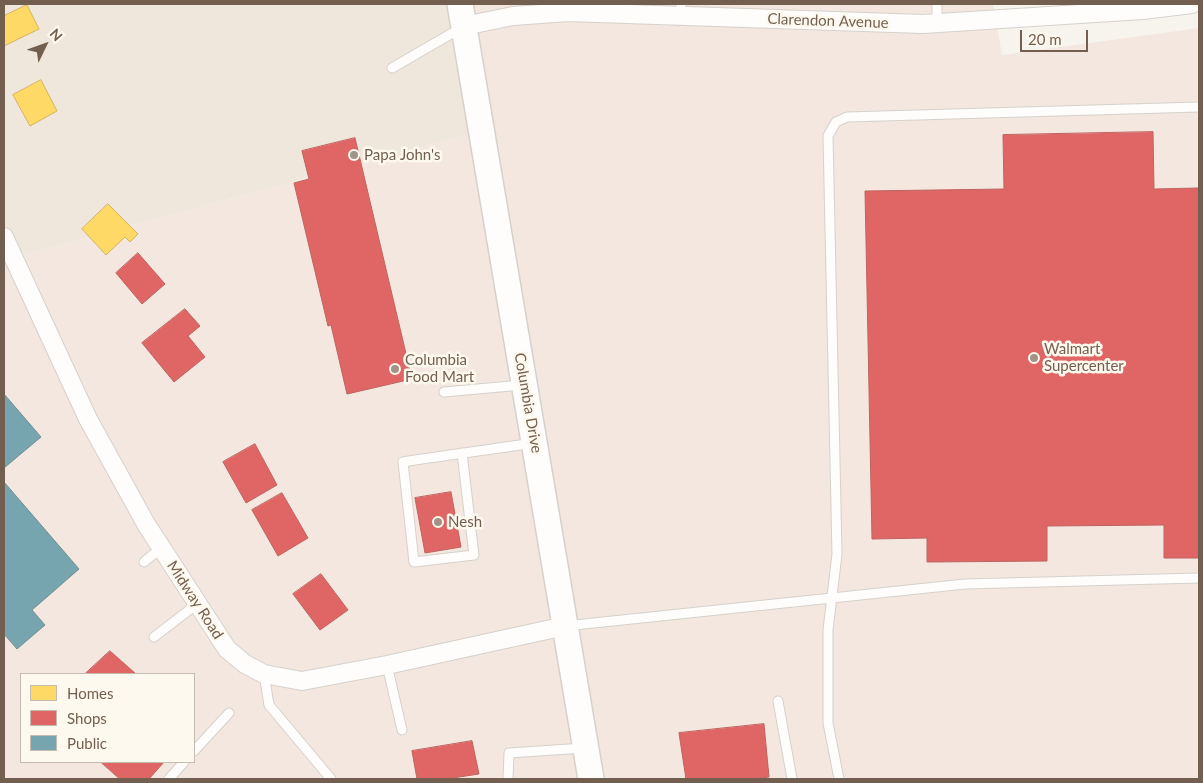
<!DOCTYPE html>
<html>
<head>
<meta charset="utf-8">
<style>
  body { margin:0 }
  #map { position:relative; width:1203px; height:783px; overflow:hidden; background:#f7f4ed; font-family:Lato,sans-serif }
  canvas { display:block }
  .frame { position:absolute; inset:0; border:5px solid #735f4f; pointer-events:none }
  .legend { position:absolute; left:20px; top:673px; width:175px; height:90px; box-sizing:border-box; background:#fef9ef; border:1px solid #c6bbaf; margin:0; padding:6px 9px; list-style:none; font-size:15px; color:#735f4f }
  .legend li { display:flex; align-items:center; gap:10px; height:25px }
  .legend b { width:25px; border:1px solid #c6bbaf }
  .north { position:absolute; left:20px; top:20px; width:50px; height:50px; -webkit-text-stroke:4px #fef9ef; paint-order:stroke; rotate:48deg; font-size:14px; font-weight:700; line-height:20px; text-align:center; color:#735f4f }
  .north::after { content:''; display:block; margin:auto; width:18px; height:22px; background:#735f4f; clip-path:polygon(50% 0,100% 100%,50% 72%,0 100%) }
  .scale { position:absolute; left:1020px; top:30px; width:68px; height:22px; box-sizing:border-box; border:2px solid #735f4f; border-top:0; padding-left:6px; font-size:15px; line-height:18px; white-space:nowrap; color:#735f4f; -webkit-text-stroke:4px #fef9ef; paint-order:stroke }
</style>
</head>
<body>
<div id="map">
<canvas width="1203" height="783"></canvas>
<div class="frame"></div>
<ul class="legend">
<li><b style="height:14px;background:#ffd966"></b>Homes</li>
<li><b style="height:14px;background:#e06666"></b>Shops</li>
<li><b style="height:14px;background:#76a5af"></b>Public</li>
</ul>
<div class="north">N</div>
<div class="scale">20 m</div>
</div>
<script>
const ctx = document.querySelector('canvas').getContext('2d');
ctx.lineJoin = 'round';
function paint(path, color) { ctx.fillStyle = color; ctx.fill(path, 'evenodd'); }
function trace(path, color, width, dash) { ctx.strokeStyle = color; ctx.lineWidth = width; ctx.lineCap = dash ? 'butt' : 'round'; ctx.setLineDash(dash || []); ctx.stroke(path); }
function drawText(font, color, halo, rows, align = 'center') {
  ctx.font = font + ' Lato,sans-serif'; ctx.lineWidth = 5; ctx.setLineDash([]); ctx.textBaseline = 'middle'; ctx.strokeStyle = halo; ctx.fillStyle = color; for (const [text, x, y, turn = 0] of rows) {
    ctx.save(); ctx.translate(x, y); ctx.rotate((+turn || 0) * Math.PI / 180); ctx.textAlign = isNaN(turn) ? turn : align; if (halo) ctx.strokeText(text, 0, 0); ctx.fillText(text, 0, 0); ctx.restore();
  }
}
paint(new Path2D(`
  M4 4H461L488 129 4 260Z`), '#efe7db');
paint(new Path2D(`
  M461 4H993L1002 55 1199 28V779H4V260L488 129ZM21 674H194V762H21Z`), '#f4e7df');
const homes = new Path2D(`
  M27 5 39 29 4 46V16Z
  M41 80 57 111 30 126 13 95Z
  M108 204 138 234 130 242 125 237 106 255 82 229Z`);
paint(homes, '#ffd966');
trace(homes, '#d5b45f', 1);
const shops = new Path2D(`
  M1153 132 1154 189 1199 188V558H1164V525L1047 526V561L927 562V538L872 539 865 191 1004 189 1003 135Z
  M355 138 412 379 347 394 331 325 328 326 294 183 309 179 302 151Z
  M138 253 165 284 142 304 116 273Z
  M185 309 200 326 188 336 205 357 174 382 142 343Z
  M255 444 277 485 246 503 223 462Z
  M451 492 461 547 425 553 415 498Z
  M282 493 308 538 278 556 252 510Z
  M321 574 348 610 320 630 293 594Z
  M110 651 136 674H85Z
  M764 724 769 777 752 779H686L679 733Z
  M472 741 479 774 446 779H417L412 751Z
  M101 762H164L149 779H120Z`);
paint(shops, '#e06666');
trace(shops, '#bf645f', 1);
const public = new Path2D(`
  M4 394 41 437 4 468Z
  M4 482 79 569 32 610 45 625 17 649 4 634Z`);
paint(public, '#76a5af');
trace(public, '#759092', 1);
const lane = new Path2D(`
  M681 16V4
  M937 23V4
  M392 68 461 28
  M444 392 522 385
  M462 453 474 555 414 562 403 462C446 455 489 450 532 443
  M144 562 161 548
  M565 626 965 584 1199 578
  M154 637 197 604
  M387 665 402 730
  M264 674 269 705 331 779
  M778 701 792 779
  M194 751 229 713
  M169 779 184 762
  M508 779 509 753 584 748
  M839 779 828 723V630L837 554 828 136 836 122 847 117 1199 107`);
const street = new Path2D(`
  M464 26 513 16 568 12 923 24 1143 10 1192 4
  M4 237 88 419 146 524 227 649 245 664 264 674 302 681 387 665 565 626`);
const secondary = new Path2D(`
  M460 4 591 779`);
trace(lane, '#d6d1cb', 11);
trace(street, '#d6d1cb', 20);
trace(secondary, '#d7d1cb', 28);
trace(lane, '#fefdfc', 9);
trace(street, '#fefdfc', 18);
trace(secondary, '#fefdfc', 25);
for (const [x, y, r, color] of [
  [354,155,5,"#a19386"],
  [1034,358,5,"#a19386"],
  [395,369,5,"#a19386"],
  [438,522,5,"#a19386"]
]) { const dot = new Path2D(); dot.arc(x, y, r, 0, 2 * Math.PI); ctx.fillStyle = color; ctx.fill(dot); trace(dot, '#fef9ef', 2); }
drawText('15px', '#735f4f', '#fef9ef', [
  ["Clarendon Avenue",828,21,2],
  ["Columbia Drive",528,403,80],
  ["Midway Road",195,600,57]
]);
drawText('15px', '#735f4f', '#fef9ef', [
  ["Papa John's",364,155],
  ["Walmart",1044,349],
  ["Supercenter",1044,366],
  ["Columbia",405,360],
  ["Food Mart",405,377],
  ["Nesh",448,522]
], 'left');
</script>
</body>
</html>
